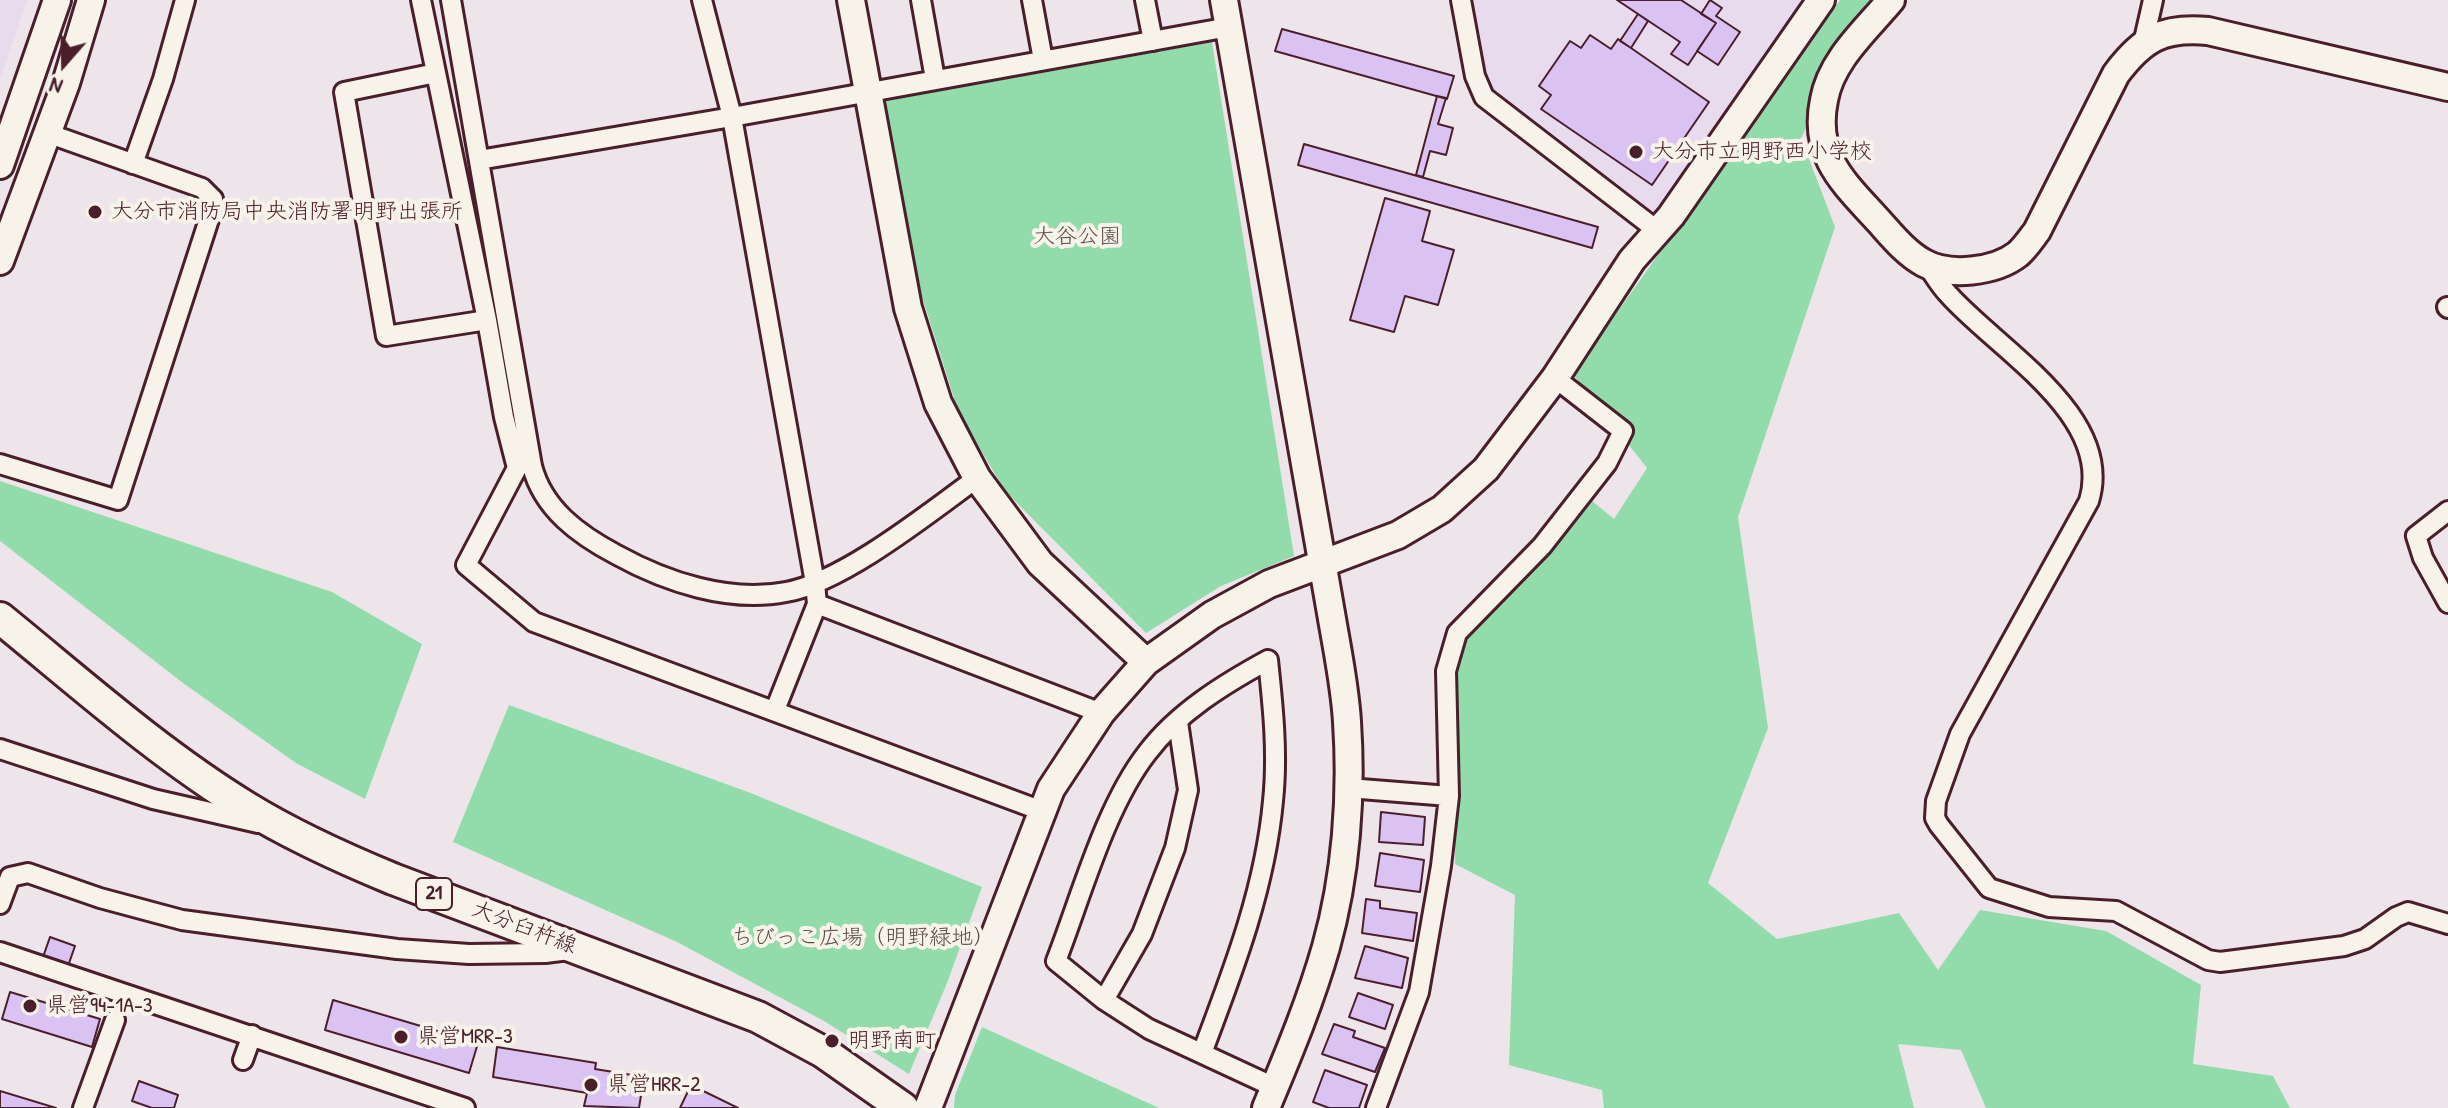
<!DOCTYPE html>
<html>
<head>
<meta charset="utf-8">
<style>
  body { margin:0 }
  #map { position:relative; width:2448px; height:1108px; overflow:hidden; background:#eee5eb; font-family:"Patrick Hand",sans-serif }
  canvas { display:block }
  .north { position:absolute; left:24px; top:24px; width:80px; height:80px; -webkit-text-stroke:6px #f7f3e8; paint-order:stroke; rotate:200deg; font-size:22px; font-weight:700; line-height:32px; text-align:center; color:#4a1f2b }
  .north::after { content:''; display:block; margin:auto; width:28px; height:36px; background:#4a1f2b; clip-path:polygon(50% 0,100% 100%,50% 72%,0 100%) }
</style>
</head>
<body>
<div id="map">
<canvas width="2448" height="1108"></canvas>
<div class="north">N</div>
</div>
<script>
const ctx = document.querySelector('canvas').getContext('2d');
ctx.lineJoin = 'round';
function paint(path, color) { ctx.fillStyle = color; ctx.fill(path, 'evenodd'); }
function trace(path, color, width, dash) { ctx.strokeStyle = color; ctx.lineWidth = width; ctx.lineCap = dash ? 'butt' : 'round'; ctx.setLineDash(dash || []); ctx.stroke(path); }
function drawText(font, color, halo, rows, align = 'center') {
  ctx.font = font + ' "Patrick Hand","Klee One",sans-serif'; ctx.lineWidth = 8; ctx.setLineDash([]); ctx.textBaseline = 'middle'; ctx.strokeStyle = halo; ctx.fillStyle = color; for (const [text, x, y, turn = 0] of rows) {
    ctx.save(); ctx.translate(x, y); ctx.rotate((+turn || 0) * Math.PI / 180); ctx.textAlign = isNaN(turn) ? turn : align; if (halo) ctx.strokeText(text, 0, 0); ctx.fillText(text, 0, 0); ctx.restore();
  }
}
paint(new Path2D(`
  M0 0H27L0 80Z
  M1471 0H1808L1662 213 1651 214 1487 91Z`), '#e8dbed');
paint(new Path2D(`
  M1840 0H1875L1801 138 1835 227 1738 517 1768 728 1708 883 1777 939 1899 913 1938 970 1980 910 2106 931 2201 985 2193 1064 2273 1076 2290 1108H1986L1961 1050 1898 1044 1914 1108H1604L1602 1090 1509 1065 1515 895 1455 864 1456 699 1460 637 1586 496 1614 519 1647 468 1573 374Z
  M1212 42 1294 556 1221 586 1146 633 1005 491 958 411 919 287 885 101Z
  M0 481 332 592 422 644 365 799 296 763 183 683 0 541Z
  M509 705 748 792 982 887 947 983 909 1074 824 1021 677 942 453 842Z
  M982 1027 1159 1108H954L955 1095Z`), '#92dbab');
const building = new Path2D(`
  M1617 0H1681L1716 23 1688 65 1671 54 1680 42Z
  M1710 0 1722 8 1716 16 1740 32 1718 65 1697 51 1716 23 1701 14Z
  M1638 14 1648 21 1631 48 1620 41Z
  M1282 29 1454 76 1447 99 1275 51Z
  M1590 35 1611 49 1618 39 1709 102 1652 185 1541 109 1551 95 1539 86 1570 41 1581 48Z
  M1437 96 1446 98 1438 124 1453 128 1446 155 1430 151 1423 177 1416 175Z
  M1304 144 1598 227 1592 248 1298 165Z
  M1385 198 1430 211 1422 241 1454 250 1438 305 1405 296 1394 332 1350 320Z
  M1381 812 1425 817 1423 845 1379 842Z
  M1380 853 1424 860 1420 892 1375 886Z
  M1366 899 1380 901V908L1417 913 1413 941 1362 933Z
  M50 937 75 946 68 966 43 957Z
  M1365 946 1408 958 1402 988 1355 978Z
  M10 992 100 1019 92 1047 2 1019Z
  M1358 993 1393 1005 1385 1029 1349 1017Z
  M333 1000 478 1043 469 1073 325 1030Z
  M1334 1024 1355 1031 1353 1037 1385 1048 1375 1072 1322 1054Z
  M497 1047 596 1063 595 1069 644 1077 639 1108 584 1106 587 1093 493 1077Z
  M1325 1070 1367 1085 1359 1108H1329L1313 1102Z
  M139 1081 178 1095 174 1108H152L132 1101Z
  M691 1085 738 1108H680Z
  M0 1091 56 1108H0Z`);
paint(building, '#dac3f3');
trace(building, '#4a1f2b', 2);
const street = new Path2D(`
  M421 0 487 320 504 417 517 468 466 565 534 622 1042 811
  M451 0 532 466C543 509 579 535 617 555 666 582 729 603 786 592 843 582 929 513 977 478
  M702 0 732 117 815 583 817 604 775 710
  M921 0 935 79
  M1032 0 1043 60
  M1145 0 1153 41
  M1461 0 1475 76 1484 97 1658 231
  M2143 44 2153 0
  M436 73 344 92 386 336 487 320
  M479 160 732 117 1229 27
  M133 164 163 79 185 0
  M1927 265C1934 275 1940 286 1949 295 1997 349 2115 416 2089 501L1960 734 1936 801 1935 818 1939 825 1989 888 2049 907 2116 911 2208 960 2220 962 2344 946 2365 939 2396 917 2408 912 2448 924
  M2447 307 2448 308
  M0 464 118 500 213 207V199L202 188 47 133
  M2448 511 2416 536 2423 558 2448 603
  M817 604 1101 713
  M0 749 153 799 258 823
  M1348 788 1449 796 1441 866 1419 992 1376 1108
  M1449 796 1446 671 1457 633 1542 546 1607 463 1623 431 1555 378
  M0 904 10 877 28 873 100 898 182 920 397 949 469 954 545 953 569 950
  M0 952 465 1108
  M1104 1000 1142 934 1175 848 1188 790 1178 722
  M1202 1053C1233 971 1265 889 1273 801 1278 754 1273 707 1268 660 1224 684 1177 713 1147 753 1105 807 1081 897 1056 961L1104 1000 1149 1029 1274 1087
  M243 1060 252 1035
  M83 1108 115 1020`);
const secondary = new Path2D(`
  M851 0 908 308 938 403 977 478 1040 563 1146 662
  M1224 0 1331 613C1337 649 1345 686 1347 722 1352 796 1346 876 1326 947 1310 1003 1288 1055 1266 1108
  M1891 0C1866 30 1831 60 1824 100 1813 154 1841 180 1875 217 1890 233 1904 252 1924 263 1949 277 1995 272 2018 254 2025 248 2031 239 2037 231L2116 74C2143 38 2163 27 2208 31L2448 87
  M0 165 57 0
  M0 261 66 83 91 0
  M928 1108 1051 789 1101 713 1146 662 1212 615 1269 584 1398 535 1442 509 1486 469 1555 378 1632 260 1671 216 1821 0`);
const primary = new Path2D(`
  M0 618C80 683 158 753 246 807 293 836 342 858 393 879L758 1017 823 1052 903 1108`);
trace(street, '#4a1f2b', 24);
trace(secondary, '#4a1f2b', 32);
trace(primary, '#4a1f2b', 36);
trace(street, '#f7f3e8', 18);
trace(secondary, '#f7f3e8', 26);
trace(primary, '#f7f3e8', 30);
for (const [x, y, r, color] of [
  [1636,152,8,"#4a1f2b"],
  [95,212,8,"#4a1f2b"],
  [30,1006,8,"#4a1f2b"],
  [401,1037,8,"#4a1f2b"],
  [832,1041,8,"#4a1f2b"],
  [591,1085,8,"#4a1f2b"]
]) { const dot = new Path2D(); dot.arc(x, y, r, 0, 2 * Math.PI); ctx.fillStyle = color; ctx.fill(dot); trace(dot, '#f7f3e8', 3); }
for (const [x, y, w] of [
  [434,894,36]
]) { const box = new Path2D(); box.roundRect(x - w / 2, y - 16, w, 32, 6); ctx.fillStyle = '#f7f3e8'; ctx.fill(box); trace(box, '#4a1f2b', 2); }
drawText('bold 20px', '#4a1f2b', null, [
  ["21",434,894]
]);
drawText('22px', '#4a1f2b', '#f7f3e8', [
  ["大分市立明野西小学校",1652,152],
  ["大分市消防局中央消防署明野出張所",111,212],
  ["県営94-1A-3",46,1006],
  ["県営MRR-3",417,1037],
  ["明野南町",848,1041],
  ["県営HRR-2",607,1085]
], 'left');
drawText('22px', '#5c4e4b', '#f7f3e8', [
  ["大谷公園",1077,237],
  ["ちびっこ広場（明野緑地）",863,938]
]);
drawText('22px', '#4a1f2b', '#f7f3e8', [
  ["大分臼杵線",524,928,21]
]);
</script>
</body>
</html>
